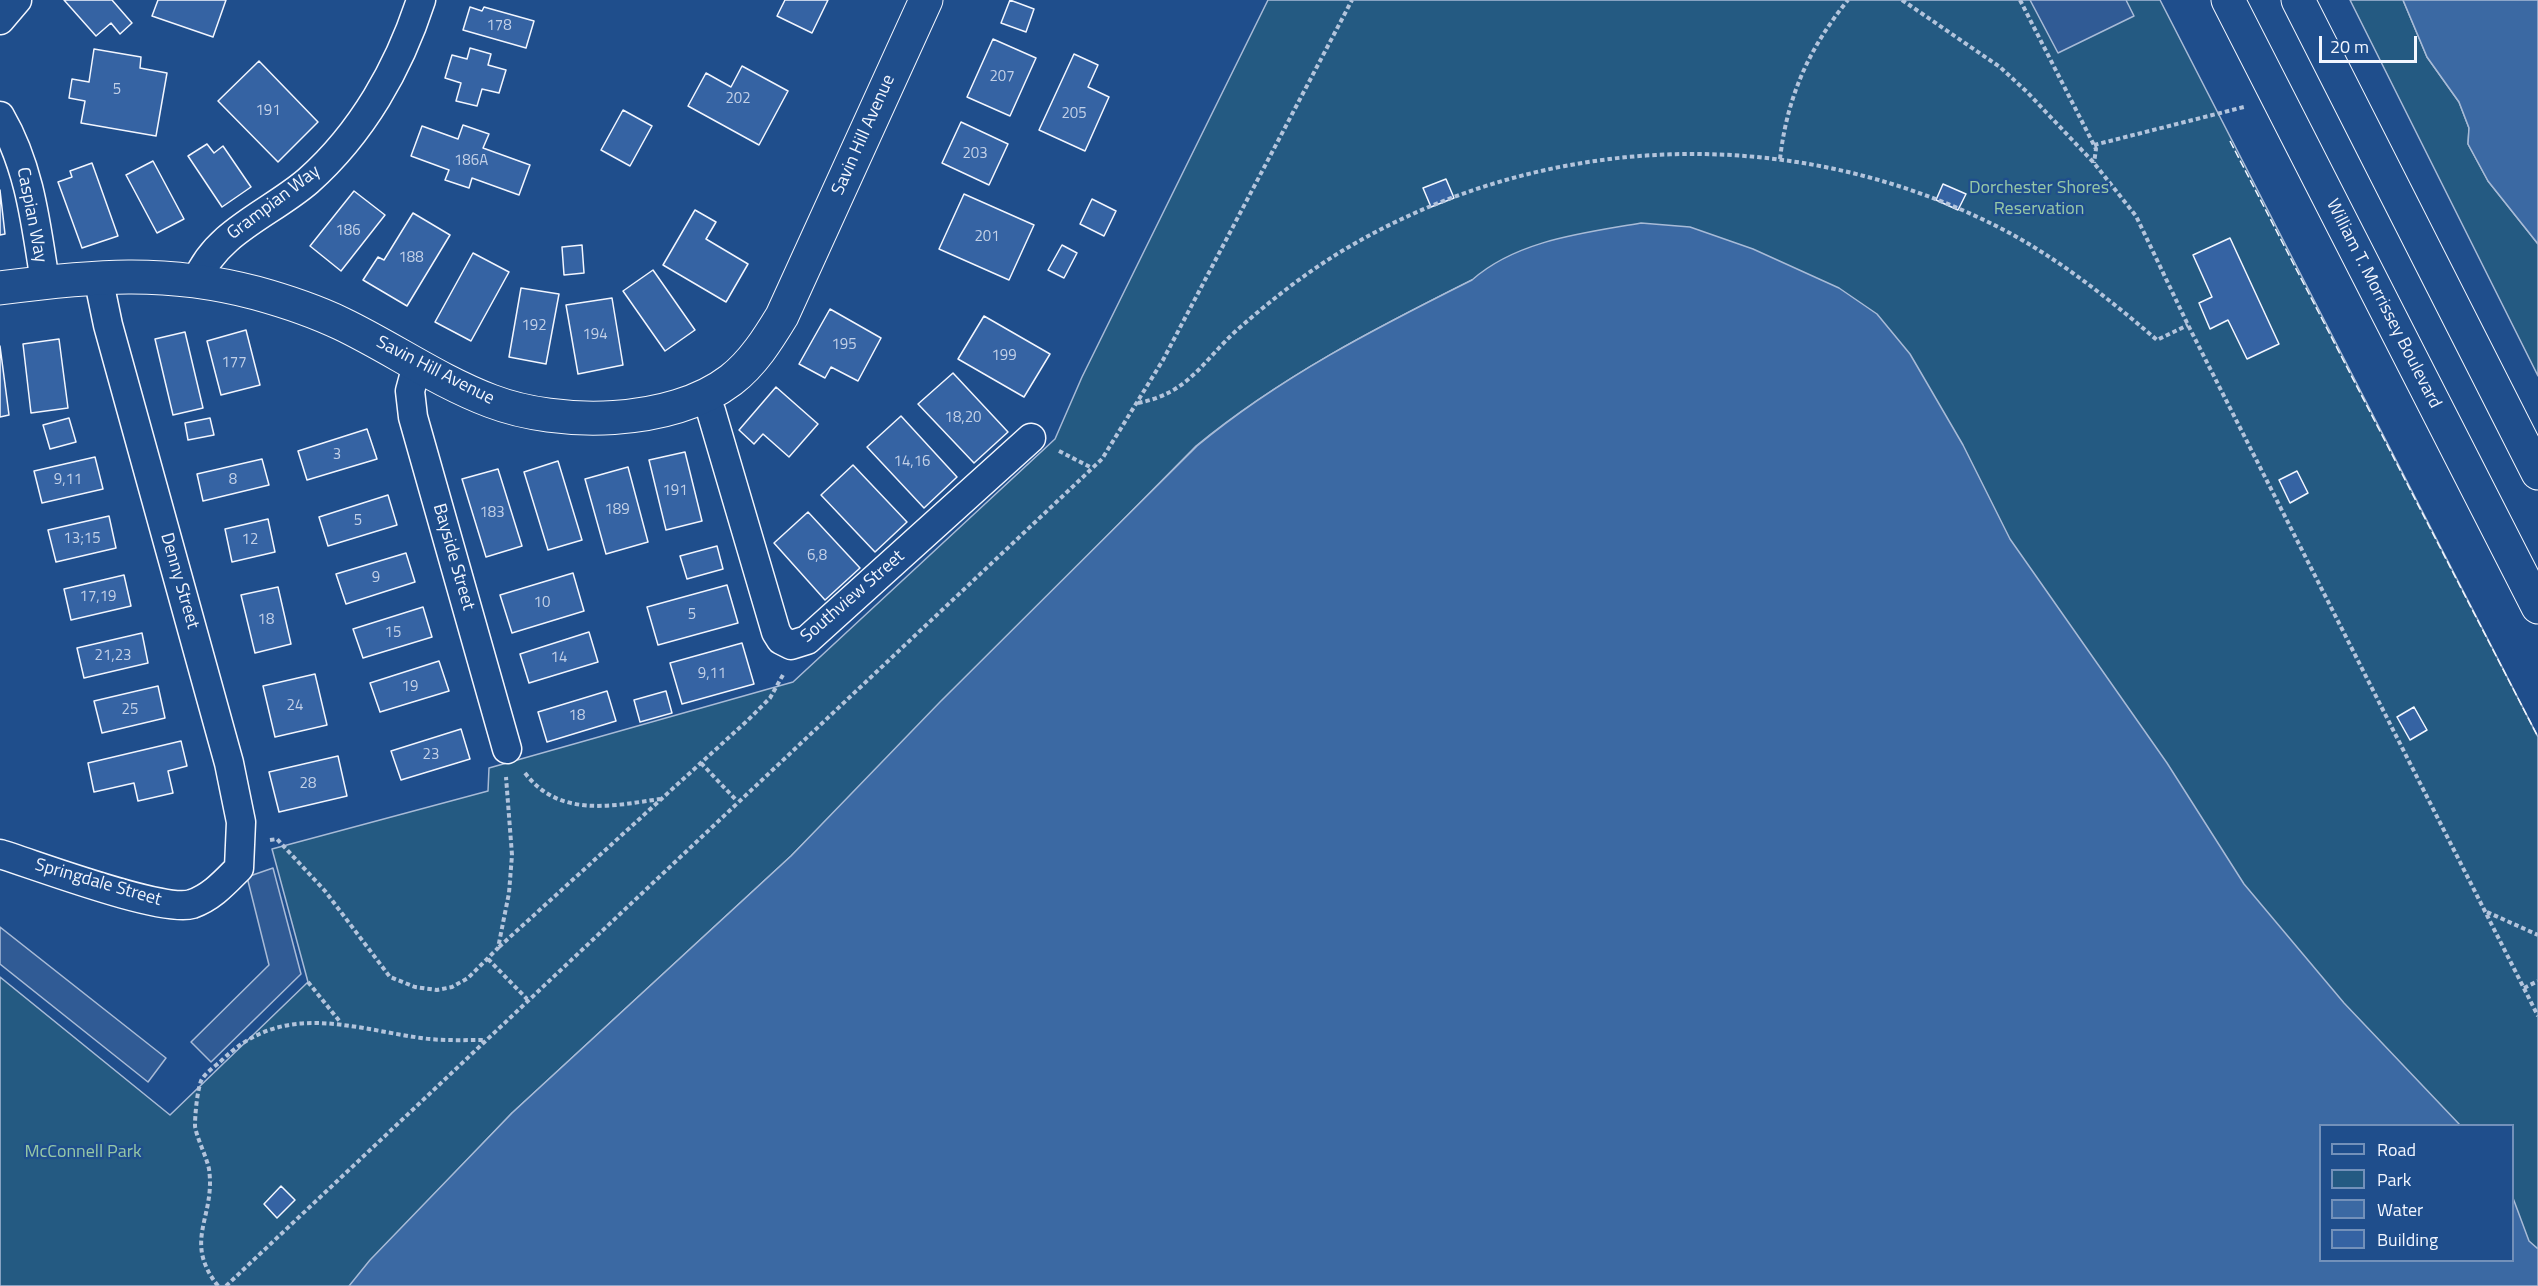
<!DOCTYPE html>
<html>
<head>
<meta charset="utf-8">
<style>
  body { margin:0 }
  #map { position:relative; width:2538px; height:1286px; overflow:hidden; background:#1f4e8c; font-family:"Titillium Web",sans-serif }
  canvas { display:block }
  .legend { position:absolute; left:2319px; top:1124px; width:195px; height:138px; box-sizing:border-box; background:#1f4e8c; border:2px solid #7391ba; margin:0; padding:8px 10px; list-style:none; font-size:18px; color:#f2f6ff }
  .legend li { display:flex; align-items:center; gap:12px; height:30px }
  .legend b { width:30px; border:2px solid #7391ba }
  .scale { position:absolute; left:2319px; top:36px; width:98px; height:27px; box-sizing:border-box; border:3px solid #f2f6ff; border-top:0; padding-left:8px; font-size:18px; line-height:21px; white-space:nowrap; color:#f2f6ff; -webkit-text-stroke:4px #1f4e8c; paint-order:stroke }
</style>
</head>
<body>
<div id="map">
<canvas width="2538" height="1286"></canvas>
<ul class="legend">
<li><b style="height:8px;background:#1f4e8c"></b>Road</li>
<li><b style="height:16px;background:#245a82"></b>Park</li>
<li><b style="height:16px;background:#3b69a3"></b>Water</li>
<li><b style="height:16px;background:#3563a3"></b>Building</li>
</ul>
<div class="scale">20 m</div>
</div>
<script>
const ctx = document.querySelector('canvas').getContext('2d');
ctx.lineJoin = 'round';
function paint(path, color) { ctx.fillStyle = color; ctx.fill(path, 'evenodd'); }
function trace(path, color, width, dash) { ctx.strokeStyle = color; ctx.lineWidth = width; ctx.lineCap = dash ? 'butt' : 'round'; ctx.setLineDash(dash || []); ctx.stroke(path); }
function drawText(font, color, halo, rows, align = 'center') {
  ctx.font = font + ' "Titillium Web",sans-serif'; ctx.lineWidth = 4.5; ctx.setLineDash([]); ctx.textBaseline = 'middle'; ctx.strokeStyle = halo; ctx.fillStyle = color; for (const [text, x, y, turn = 0] of rows) {
    ctx.save(); ctx.translate(x, y); ctx.rotate((+turn || 0) * Math.PI / 180); ctx.textAlign = isNaN(turn) ? turn : align; if (halo) ctx.strokeText(text, 0, 0); ctx.fillText(text, 0, 0); ctx.restore();
  }
}
const green = new Path2D(`
  M1268 0H2160L2538 737V1249L2529 1242 2512 1260V1126L2330 1125 1472 280C1376 328 1280 377 1196 446L791 856 512 1113 371 1260 613 1286H0V977L170 1115 308 982 272 849 488 791 489 768 793 682 1055 439 1082 377Z
  M2350 0H2403L2427 57 2459 102 2469 128 2468 144 2488 181 2538 244V376Z`);
paint(green, '#245a82');
trace(green, '#a8bbd7', 1.5);
const parking = new Path2D(`
  M2030 0H2126L2134 16 2058 53Z
  M273 868 301 974 211 1062 191 1042 269 965 247 877Z
  M0 927 166 1058 148 1082 0 964Z`);
paint(parking, '#305b95');
trace(parking, '#a8bbd7', 1.5);
const water = new Path2D(`
  M2403 0H2538V244L2488 181 2468 144 2469 128 2459 102 2427 57Z
  M1641 223 1690 227 1753 249 1839 288 1877 314 1910 354 1963 445 2010 539 2167 763 2244 884 2344 1003 2460 1125 2320 1126V1260H2512L2513 1198 2529 1241 2538 1249V1286H349L370 1260 512 1113 791 856 940 702 1197 446C1280 377 1376 328 1472 280 1517 240 1584 233 1641 223Z`);
paint(water, '#3b69a3');
trace(water, '#a8bbd7', 1.5);
const building = new Path2D(`
  M64 0H112L132 23 120 34 111 23 96 36Z
  M158 0H226L213 37 152 16Z
  M785 0H828L812 33 777 16Z
  M1010 0 1034 9 1026 32 1001 23Z
  M470 7 482 11 484 7 534 21 526 48 463 30Z
  M993 39 1036 58 1010 116 967 97Z
  M470 48 491 54 488 65 506 70 499 93 482 89 477 106 456 101 461 83 445 78 452 55 467 59Z
  M94 49 141 57 140 68 167 73 156 136 81 123 85 101 69 98 72 79 89 82Z
  M1074 54 1098 65 1088 87 1109 97 1085 151 1039 130Z
  M259 61 318 122 278 162 218 101Z
  M742 66 788 91 759 145 688 106 706 73 731 87Z
  M623 110 652 126 630 166 601 150Z
  M961 122 1008 144 989 185 942 163Z
  M463 125 489 134 483 148 530 165 519 195 472 178 469 188 445 180 449 170 411 156 422 126 458 139Z
  M207 144 214 153 223 146 251 187 222 207 188 156Z
  M153 161 184 219 157 233 126 175Z
  M92 163 118 236 82 248 58 182 72 177 70 171Z
  M1446 179 1454 198 1431 207 1423 188Z
  M1943 184 1966 194 1958 210 1936 200Z
  M0 190 5 234 0 235Z
  M354 191 385 215 341 271 310 246Z
  M964 194 1034 225 1009 280 939 249Z
  M1092 199 1116 211 1104 236 1080 224Z
  M695 210 716 222 706 239 748 264 726 302 663 265Z
  M413 213 450 235 407 306 363 280 378 257 384 260Z
  M2230 238 2279 344 2247 359 2228 320 2210 329 2199 303 2212 297 2193 255Z
  M582 245 584 273 564 275 562 247Z
  M1062 245 1077 253 1064 278 1048 270Z
  M473 253 509 272 471 341 435 322Z
  M653 270 695 330 665 351 623 291Z
  M521 288 559 294 546 364 509 357Z
  M612 298 623 365 578 374 566 305Z
  M830 309 881 338 858 381 831 367 825 378 799 364Z
  M984 316 1050 354 1024 397 958 359Z
  M246 330 260 385 221 395 207 341Z
  M185 332 203 408 173 415 155 339Z
  M59 339 68 408 31 413 23 344Z
  M0 346 9 415 0 417Z
  M953 373 1008 432 974 463 918 404Z
  M776 387 818 424 789 457 763 434 754 444 739 430Z
  M901 416 957 477 924 508 867 447Z
  M69 418 76 442 50 449 43 425Z
  M210 418 214 435 188 440 185 423Z
  M367 429 377 459 307 480 298 451Z
  M685 452 702 521 666 530 649 460Z
  M95 457 103 489 42 503 34 471Z
  M262 459 269 485 203 501 197 474Z
  M558 461 582 540 548 550 524 472Z
  M853 465 907 522 875 552 821 495Z
  M628 467 648 542 606 554 585 479Z
  M498 469 522 546 486 557 462 479Z
  M2297 471 2308 493 2290 503 2279 480Z
  M388 495 397 525 328 546 319 517Z
  M808 512 860 568 825 600 774 543Z
  M109 516 116 548 56 562 48 530Z
  M268 519 275 552 232 562 225 529Z
  M717 546 723 569 687 579 680 556Z
  M406 553 415 582 346 604 336 574Z
  M573 573 584 611 512 633 500 595Z
  M124 575 131 606 71 620 64 589Z
  M727 585 738 623 658 645 647 607Z
  M278 587 291 644 255 653 241 595Z
  M423 607 432 637 363 658 353 629Z
  M589 632 598 662 529 683 520 654Z
  M142 633 148 663 84 678 77 648Z
  M742 643 754 684 682 704 670 663Z
  M439 661 449 691 380 712 370 683Z
  M315 674 327 725 275 737 263 686Z
  M158 686 165 718 102 733 94 701Z
  M607 691 616 721 547 742 538 712Z
  M666 691 672 713 640 722 634 700Z
  M2414 707 2427 730 2410 740 2397 717Z
  M461 729 470 759 401 780 391 751Z
  M181 741 187 766 168 771 173 793 138 801 134 783 94 792 88 763Z
  M338 756 347 796 279 812 269 772Z
  M281 1186 295 1200 277 1218 264 1204Z`);
paint(building, '#3563a3');
trace(building, '#f2f6ff', 1.5);
const street = new Path2D(`
  M0 20 17 0
  M0 116C30 167 36 225 45 282
  M197 280C216 232 271 213 308 181 362 133 399 68 421 0
  M417 365 410 391 413 417 507 749
  M703 396 711 411 776 632 781 640 791 645 807 640 1031 438
  M0 854C36 865 162 913 192 904 212 897 225 882 239 868L241 822 229 763 108 325 98 277`);
const secondary = new Path2D(`
  M0 288C92 276 165 269 256 293 285 301 315 311 342 324 392 348 438 381 491 401 559 427 671 426 731 380 753 363 768 339 782 316L926 0`);
const primary = new Path2D(`
  M2228 0 2538 607
  M2298 0 2538 473`);
trace(street, '#f2f6ff', 31);
trace(secondary, '#f2f6ff', 35);
trace(primary, '#f2f6ff', 35);
trace(new Path2D(`
  M1902 0 2000 67 2027 92 2094 163 2136 216 2188 325 2538 1016
  M2020 0 2096 149 2094 163
  M2094 145 2244 107
  M1780 159C1787 97 1809 48 1848 0
  M1138 403C1189 393 1202 362 1237 330 1271 300 1308 271 1347 248 1547 130 1797 122 2004 230 2059 259 2109 299 2157 340L2188 325
  M1059 451 1092 468
  M701 763 737 801
  M525 773C559 818 612 806 660 799
  M270 840 277 839 325 891 390 977 415 987 437 990 452 987 468 978 498 948 509 893 512 855 506 777
  M2487 912 2538 935
  M499 947 748 720 770 698 784 673
  M488 959 527 999
  M308 982 341 1023
  M2524 988 2538 981
  M218 1286C182 1240 216 1218 209 1169 206 1155 197 1139 195 1126 195 1115 197 1092 201 1081 204 1074 214 1067 220 1062 281 1001 346 1027 421 1038 442 1041 464 1040 485 1040
  M226 1286 1102 459 1163 360 1352 0`), '#b3c4dc', 4, [4.5, 3]);
trace(street, '#1f4e8c', 28);
trace(secondary, '#1f4e8c', 33);
trace(primary, '#1f4e8c', 33);
trace(new Path2D(`
  M2230 141 2538 737`), '#f2f6ff', 1.5, [8, 3]);
drawText('15px', '#c3d1e8', null, [
  ["178",499,26],
  ["207",1002,77],
  ["5",117,90],
  ["202",738,99],
  ["191",268,111],
  ["205",1074,114],
  ["203",975,154],
  ["186A",471,161],
  ["186",348,231],
  ["201",987,237],
  ["188",411,258],
  ["192",534,326],
  ["194",595,335],
  ["195",844,345],
  ["199",1004,356],
  ["177",234,363],
  ["18,20",963,418],
  ["3",337,455],
  ["14,16",912,462],
  ["9,11",68,480],
  ["8",233,480],
  ["191",675,491],
  ["189",617,510],
  ["183",492,513],
  ["5",358,521],
  ["13;15",82,539],
  ["12",250,540],
  ["6,8",817,556],
  ["9",376,578],
  ["17,19",98,597],
  ["10",542,603],
  ["5",692,615],
  ["18",266,620],
  ["15",393,633],
  ["21,23",113,656],
  ["14",559,658],
  ["9,11",712,674],
  ["19",410,687],
  ["24",295,706],
  ["25",130,710],
  ["18",577,716],
  ["23",431,755],
  ["28",308,784]
]);
drawText('18px', '#f2f6ff', '#1f4e8c', [
  ["Savin Hill Avenue",864,135,-66],
  ["Grampian Way",274,203,-37],
  ["Caspian Way",31,215,79],
  ["William T. Morrissey Boulevard",2383,304,63],
  ["Savin Hill Avenue",435,371,27],
  ["Bayside Street",453,557,74],
  ["Denny Street",179,581,74],
  ["Southview Street",853,597,-41],
  ["Springdale Street",98,883,16]
]);
drawText('18px', '#97c8a6', '#1f4e8c', [
  ["Dorchester Shores",2039,189],
  ["Reservation",2039,210],
  ["McConnell Park",83,1153]
]);
</script>
</body>
</html>
